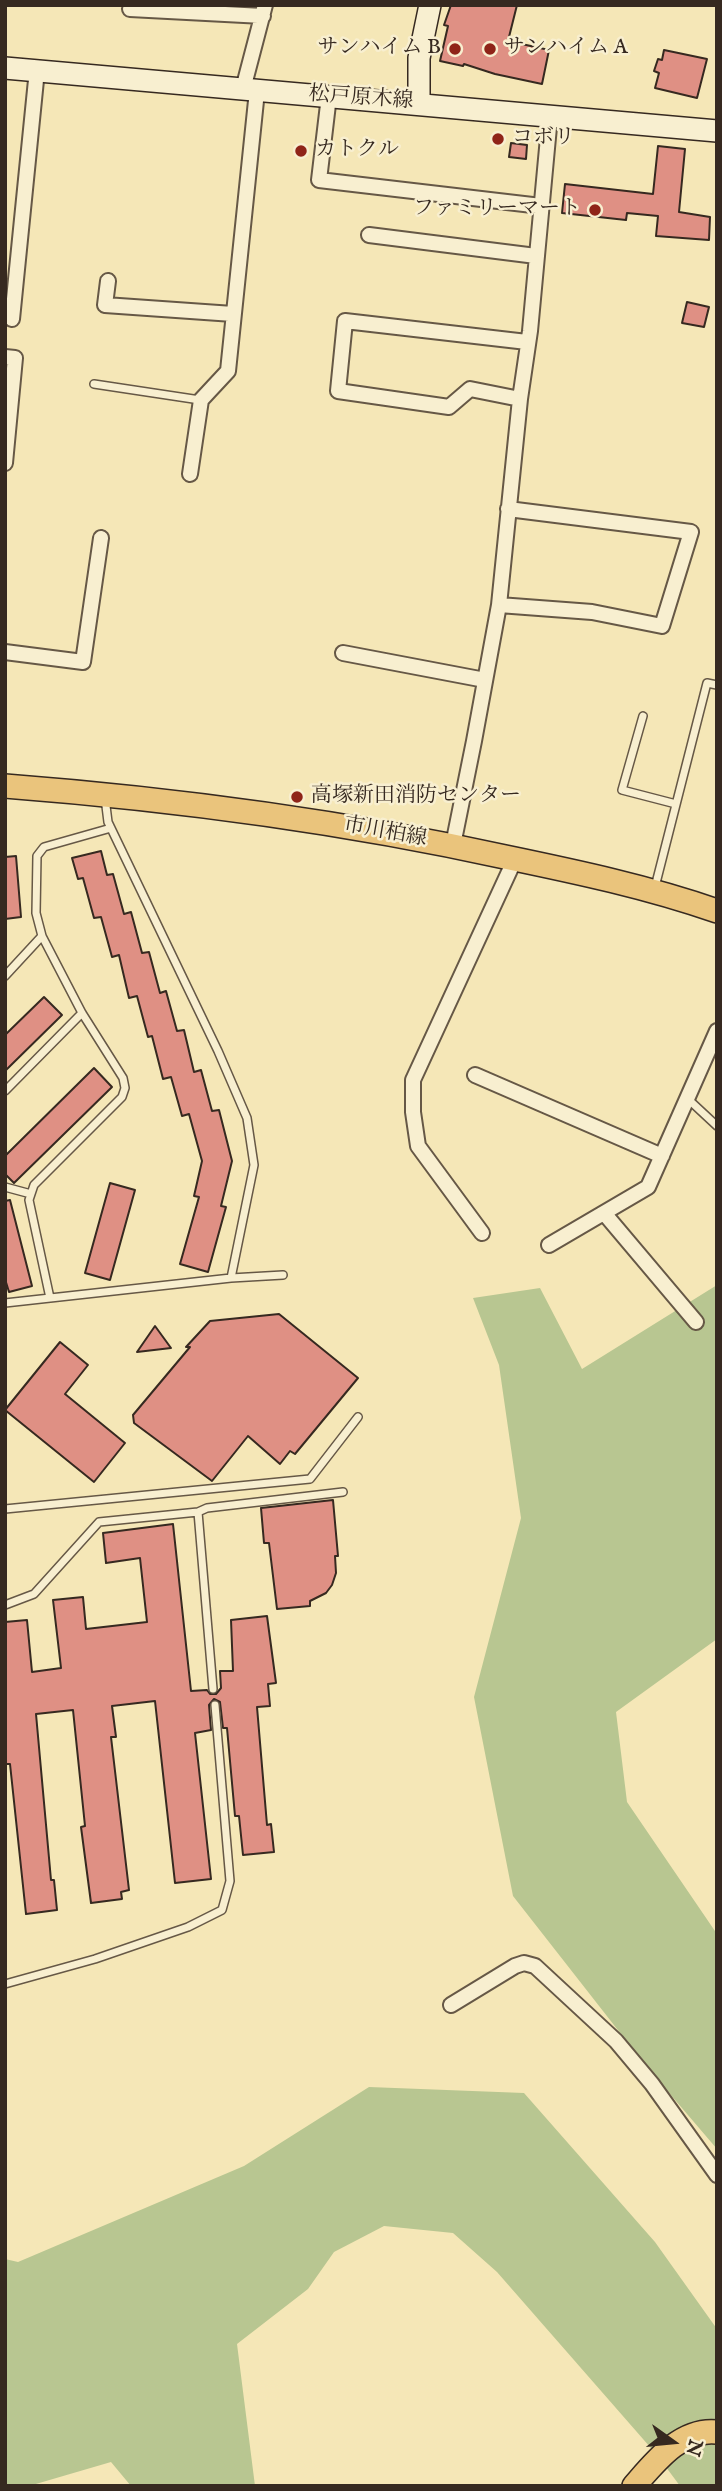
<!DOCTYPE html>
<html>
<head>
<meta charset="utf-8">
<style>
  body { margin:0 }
  #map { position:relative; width:722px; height:2491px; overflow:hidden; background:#f5e7b7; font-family:"IM FELL English",serif }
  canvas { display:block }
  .frame { position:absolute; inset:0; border:7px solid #362920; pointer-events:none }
  .north { position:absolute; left:638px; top:2407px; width:70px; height:70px; -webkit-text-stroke:5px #f8efd0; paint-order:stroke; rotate:105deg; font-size:19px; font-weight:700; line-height:28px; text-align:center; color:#362920 }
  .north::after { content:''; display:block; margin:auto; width:24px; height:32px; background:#362920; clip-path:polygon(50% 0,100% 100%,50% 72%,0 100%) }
</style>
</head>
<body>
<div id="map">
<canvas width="722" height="2491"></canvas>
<div class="frame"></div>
<div class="north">N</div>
</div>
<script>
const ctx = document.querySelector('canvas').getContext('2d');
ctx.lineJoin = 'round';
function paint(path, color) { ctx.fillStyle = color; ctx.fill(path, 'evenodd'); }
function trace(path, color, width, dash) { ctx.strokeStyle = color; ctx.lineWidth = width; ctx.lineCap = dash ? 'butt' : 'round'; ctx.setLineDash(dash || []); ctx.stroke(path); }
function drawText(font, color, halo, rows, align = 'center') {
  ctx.font = font + ' "IM FELL English","Noto Serif JP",serif'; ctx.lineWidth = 5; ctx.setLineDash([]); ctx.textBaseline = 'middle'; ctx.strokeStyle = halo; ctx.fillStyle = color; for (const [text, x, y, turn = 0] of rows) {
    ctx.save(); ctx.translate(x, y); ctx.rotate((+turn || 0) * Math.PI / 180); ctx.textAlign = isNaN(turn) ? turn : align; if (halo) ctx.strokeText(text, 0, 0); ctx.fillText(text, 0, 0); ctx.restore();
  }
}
paint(new Path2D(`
  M717 1285V1639L616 1712 627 1802 717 1934V2149L646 2066 513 1896 474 1697 521 1518 499 1365 473 1298 540 1288 582 1369Z
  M369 2087 524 2093 655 2242 717 2329V2486H680L657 2455 497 2272 453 2233 384 2226 334 2252 308 2289 237 2344 255 2486H131L111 2462 29 2486H5V2259L18 2262 244 2166Z`), '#b8c691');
const building = new Path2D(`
  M451 5H517L508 41 549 50 542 84 495 74 464 64 463 66 440 61 448 26 444 25Z
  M664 50 707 59 697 98 655 88 659 73 654 71 658 59 662 60Z
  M511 143 527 145 526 159 509 157Z
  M658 146 685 149 679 212 710 217 709 240 656 236 658 216 627 213 626 220 562 213 565 184 653 194Z
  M687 302 709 307 704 327 682 323Z
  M101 851 107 875 113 874 124 914 131 912 142 953 149 952 160 993 166 991 177 1031 184 1030 194 1072 201 1070 212 1111 219 1110 232 1161 221 1206 226 1207 208 1272 180 1264 199 1197 194 1196 202 1161 189 1114 182 1116 171 1077 163 1079 152 1036 148 1037 137 996 129 998 119 955 112 957 101 917 94 918 83 878 78 879 72 858Z
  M16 856 21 917 5 919V857Z
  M44 997 62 1015 5 1071V1035Z
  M94 1068 112 1087 14 1183 5 1174V1156Z
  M110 1183 135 1190 110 1280 85 1273Z
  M10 1200 32 1286 9 1292 5 1279V1201Z
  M279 1314 358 1378 295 1454 290 1451 280 1464 248 1436 212 1481 134 1423 133 1415 190 1347H186L210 1321Z
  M155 1326 171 1348 137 1352Z
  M60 1342 88 1365 65 1394 125 1443 94 1482 5 1410Z
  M333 1500 338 1556H335L336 1573 332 1585 326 1593 310 1601V1606L277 1609 269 1543H264L261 1508Z
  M173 1524 191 1691 207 1690 210 1694H216L221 1688 220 1671H233L231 1620 267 1616 276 1683 268 1684 270 1706 257 1707 267 1825 271 1824 274 1852 243 1855 239 1816H235L227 1728H223L220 1702 214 1699 209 1705 211 1730 195 1733 211 1879 175 1883 155 1701 112 1706 116 1737H111L129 1890 121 1892 122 1899 91 1903 81 1827 85 1826 73 1710 36 1714 51 1880H54L57 1910 26 1914 10 1764H5V1622L27 1620 32 1672 61 1668 53 1600 83 1597 86 1629 147 1622 140 1558 106 1563 103 1533Z`);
paint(building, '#df9084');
trace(building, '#362920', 2);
const lane = new Path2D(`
  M94 384 200 400
  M643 716 622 790 676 804
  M655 887 707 683 717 685
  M5 976 42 936
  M5 1091 82 1013
  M688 1099 717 1126
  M5 1187 31 1194
  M231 1278 283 1275
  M50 1298 29 1200 34 1185 122 1097 125 1088 123 1078 82 1013 42 936 36 913 37 856 44 847 111 828
  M5 1303 231 1278 254 1165 247 1118 218 1051 108 822 105 798
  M5 1509 310 1479 358 1417
  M198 1512 207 1508 343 1492
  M5 1605 34 1594 99 1522 198 1512 213 1689
  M5 1984 95 1959 188 1927 222 1910 230 1881 215 1705`);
const street = new Path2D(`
  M130 9 263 16
  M243 89 265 5
  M329 96 319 180 541 206
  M369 235 536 256
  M108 281 105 305 233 314
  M12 319 37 70
  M5 357 15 358 5 463
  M520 399 470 389 449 407 338 391 345 321 527 342
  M190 474 201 400 228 371 257 91
  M499 605 592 612 662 626 691 532 508 509
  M5 652 83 662 101 538
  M343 653 485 680
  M453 845 474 741 499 605 520 399 530 331 550 116
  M475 1075 662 1156
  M604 1213 696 1322
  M482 1233 418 1146 413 1112V1080L515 859
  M549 1245 648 1187 717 1031
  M451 2005 515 1966 524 1963 535 1966 616 2041 652 2084 717 2175`);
const secondary = new Path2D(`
  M5 68 717 131
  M419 103V58L430 5`);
const primary = new Path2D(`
  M5 786C173 799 341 821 505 857 577 872 648 887 717 911
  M634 2486C655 2462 681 2428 717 2432`);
trace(lane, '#665846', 10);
trace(street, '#665846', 18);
trace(secondary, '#362920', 24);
trace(primary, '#362920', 26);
trace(lane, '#f8efd0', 7);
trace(street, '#f8efd0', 14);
trace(secondary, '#f8efd0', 21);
trace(primary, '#eac47c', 23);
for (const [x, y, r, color] of [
  [455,49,7,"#8f2418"],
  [490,49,7,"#8f2418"],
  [498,139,7,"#8f2418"],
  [301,151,7,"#8f2418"],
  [595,210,7,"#8f2418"],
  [297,797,7,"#8f2418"]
]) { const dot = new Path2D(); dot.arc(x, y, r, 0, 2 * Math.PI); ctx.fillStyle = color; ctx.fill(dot); trace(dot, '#f8efd0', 2.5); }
drawText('21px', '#362920', '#f8efd0', [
  ["サンハイム B",441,49,"right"],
  ["サンハイム A",504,49],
  ["コボリ",512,139],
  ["カトクル",315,151],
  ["ファミリーマート",581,210,"right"],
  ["高塚新田消防センター",311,797]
], 'left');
drawText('21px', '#362920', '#f8efd0', [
  ["松戸原木線",361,99,4],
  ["市川柏線",385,833,10]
]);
</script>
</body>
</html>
